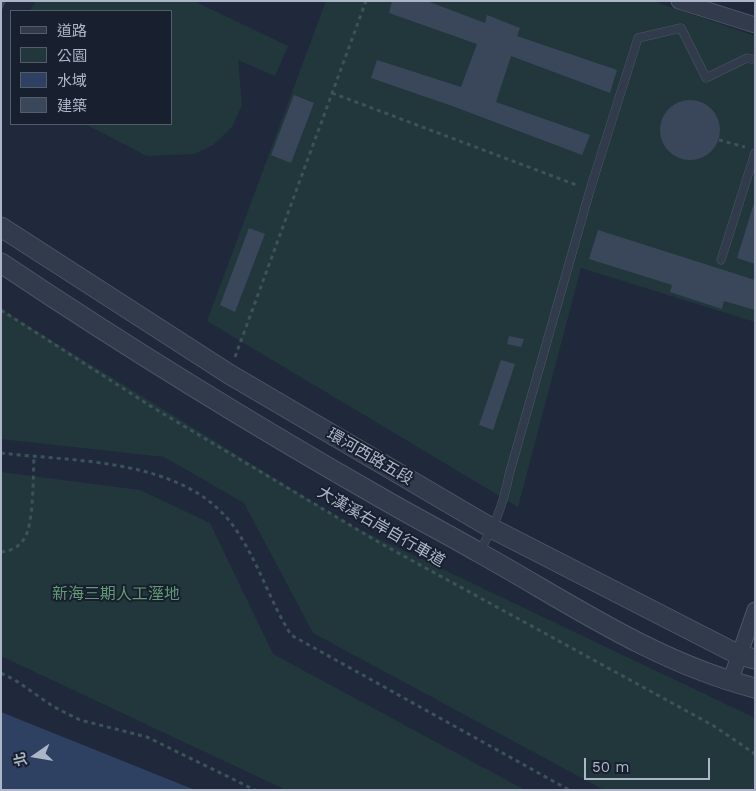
<!DOCTYPE html>
<html>
<head>
<meta charset="utf-8">
<style>
  body { margin:0 }
  #map { position:relative; width:756px; height:791px; overflow:hidden; background:#1f293b; font-family:"Work Sans","Noto Sans TC",sans-serif }
  canvas { display:block }
  .frame { position:absolute; inset:0; border:2px solid #adb6c8; pointer-events:none }
  .legend { position:absolute; left:10px; top:10px; width:162px; height:115px; box-sizing:border-box; background:#18202f; border:1px solid #545c6c; margin:0; padding:6px 9px; list-style:none; font-size:15px; color:#adb6c8 }
  .legend li { display:flex; align-items:center; gap:10px; height:25px }
  .legend b { width:25px; border:1px solid #545c6c }
  .north { position:absolute; left:10px; top:731px; width:50px; height:50px; -webkit-text-stroke:4px #18202f; paint-order:stroke; rotate:257deg; font-size:14px; font-weight:700; line-height:20px; text-align:center; color:#adb6c8 }
  .north::after { content:''; display:block; margin:auto; width:18px; height:22px; background:#adb6c8; clip-path:polygon(50% 0,100% 100%,50% 72%,0 100%) }
  .scale { position:absolute; left:584px; top:758px; width:126px; height:22px; box-sizing:border-box; border:2px solid #adb6c8; border-top:0; padding-left:6px; font-size:15px; line-height:18px; white-space:nowrap; color:#adb6c8; -webkit-text-stroke:4px #18202f; paint-order:stroke }
</style>
</head>
<body>
<div id="map">
<canvas width="756" height="791"></canvas>
<div class="frame"></div>
<ul class="legend">
<li><b style="height:6px;background:#323b4b"></b>道路</li>
<li><b style="height:14px;background:#21373c"></b>公園</li>
<li><b style="height:14px;background:#2e4162"></b>水域</li>
<li><b style="height:14px;background:#3a475b"></b>建築</li>
</ul>
<div class="north">北</div>
<div class="scale">50 m</div>
</div>
<script>
const ctx = document.querySelector('canvas').getContext('2d');
ctx.lineJoin = 'round';
function paint(path, color) { ctx.fillStyle = color; ctx.fill(path, 'evenodd'); }
function trace(path, color, width, dash) { ctx.strokeStyle = color; ctx.lineWidth = width; ctx.lineCap = dash ? 'butt' : 'round'; ctx.setLineDash(dash || []); ctx.stroke(path); }
function drawText(font, color, halo, rows, align = 'center') {
  ctx.font = font + ' "Work Sans","Noto Sans TC",sans-serif'; ctx.lineWidth = 4; ctx.setLineDash([]); ctx.textBaseline = 'middle'; ctx.strokeStyle = halo; ctx.fillStyle = color; for (const [text, x, y, turn = 0] of rows) {
    ctx.save(); ctx.translate(x, y); ctx.rotate((+turn || 0) * Math.PI / 180); ctx.textAlign = isNaN(turn) ? turn : align; if (halo) ctx.strokeText(text, 0, 0); ctx.fillText(text, 0, 0); ctx.restore();
  }
}
paint(new Path2D(`
  M36 1H194L288 46 275 76 238 60 242 105 232 127 213 145 194 154 147 156 85 124H171V11H30Z
  M326 1H653L755 36V322L581 268 518 507 207 321Z
  M1 309 352 526 755 718V790H604L313 633 244 503 164 457 1 439Z
  M1 472 140 490 210 523 273 654 525 790H286L1 656Z`), '#21373c');
paint(new Path2D(`
  M1 712 195 790H1Z`), '#2e4162');
paint(new Path2D(`
  M1 1H6L1 12Z
  M392 1H427L485 23 487 15 520 28 517 36 617 70 610 93 511 56 496 102 590 135 582 155 455 107 371 78 377 60 461 87 477 44 389 13Z
  M294 95 314 103 291 163 271 155Z
  M660 130a30 30 0 1 1 60 0a30 30 0 1 1-60 0Z
  M754 203H755V264L737 258Z
  M249 228 265 234 235 312 220 305Z
  M598 230 755 280V310L724 301 722 309 670 292 672 285 589 259Z
  M509 336 524 339 521 347 507 344Z
  M501 360 515 364 493 430 479 425Z`), '#3a475b');
const service = new Path2D(`
  M721 260 755 153
  M479 552C495 525 503 506 509 475L590 190 638 38 681 28 706 78 747 58 755 60`);
const minor = new Path2D(`
  M679 1 755 25
  M730 682 755 610`);
const tertiary = new Path2D(`
  M1 227 229 374 493 529 739 655 755 659
  M1 263C125 346 253 425 383 499 414 517 447 534 478 552 568 602 654 662 755 688`);
trace(service, '#4d5666', 9);
trace(minor, '#4d5666', 17);
trace(tertiary, '#4d5666', 21);
trace(new Path2D(`
  M332 93 579 186
  M719 140 745 147
  M1 310 152 407 380 543 714 726 755 754
  M235 357 366 1
  M1 453C77 462 185 458 234 527 258 560 269 600 291 635L569 790
  M1 552C11 551 19 547 24 539 34 525 33 475 34 457
  M1 673 15 680 54 707 80 720 147 737 255 790`), '#3b5356', 3, [4, 4]);
trace(service, '#323b4b', 8);
trace(minor, '#323b4b', 15);
trace(tertiary, '#323b4b', 19);
drawText('16px', '#adb6c8', '#18202f', [
  ["環河西路五段",370,457,30],
  ["大漢溪右岸自行車道",381,527,30]
]);
drawText('16px', '#629b72', '#18202f', [
  ["新海三期人工溼地",116,594]
]);
</script>
</body>
</html>
